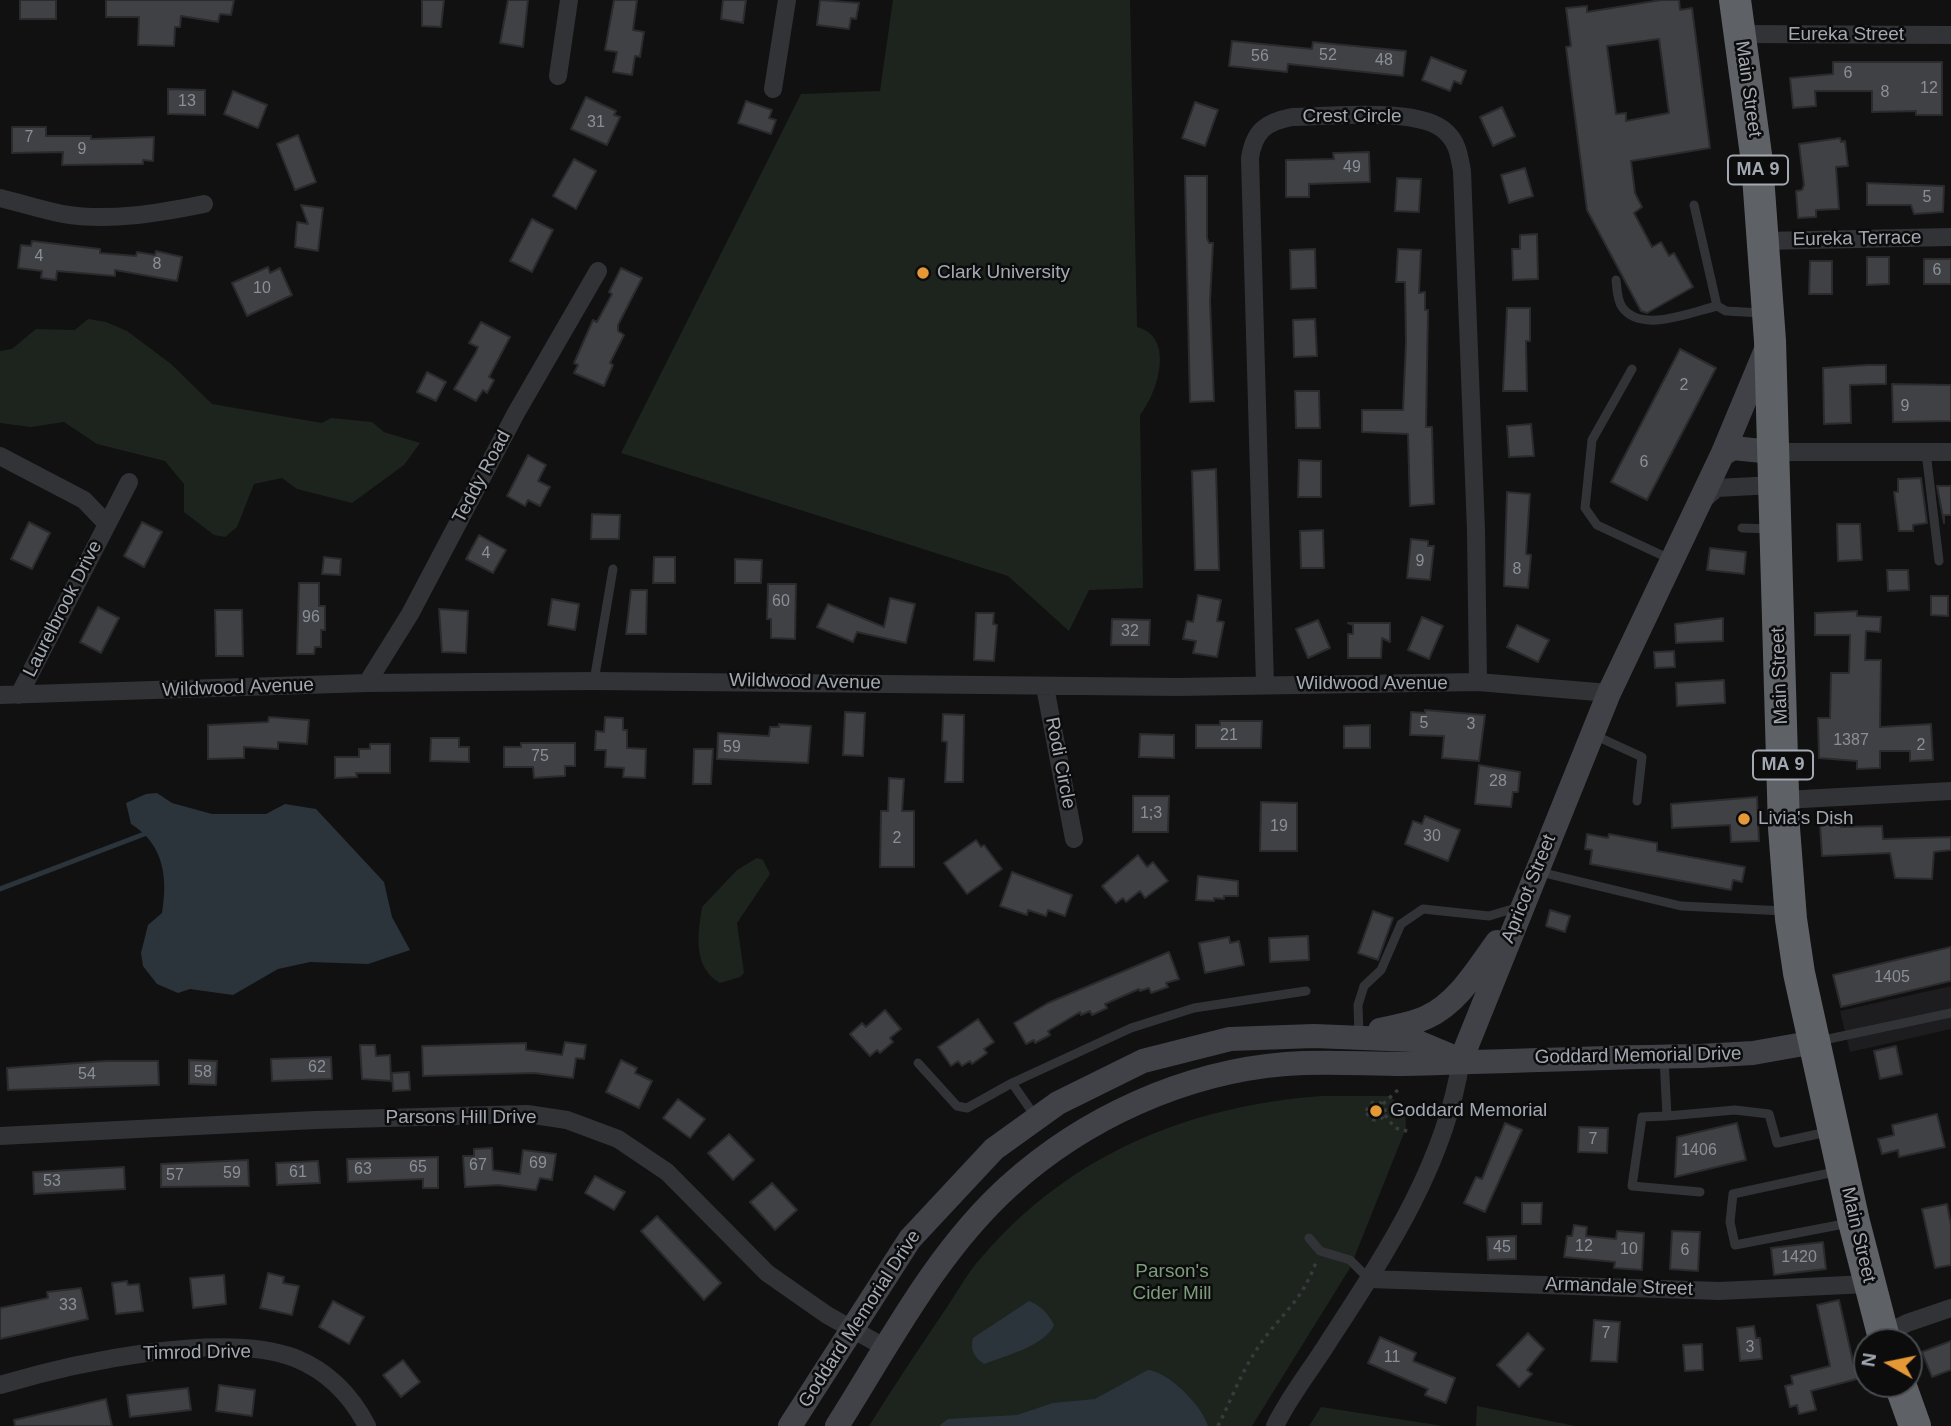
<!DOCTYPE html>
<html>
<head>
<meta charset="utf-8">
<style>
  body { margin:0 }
  #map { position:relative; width:1951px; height:1426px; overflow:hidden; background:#111112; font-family:Helvetica,sans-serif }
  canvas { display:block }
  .north { position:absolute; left:1853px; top:1328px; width:70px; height:70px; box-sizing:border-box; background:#0c0c0d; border:2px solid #484b4f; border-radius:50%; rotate:279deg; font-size:19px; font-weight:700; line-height:28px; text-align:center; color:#a3a9b2 }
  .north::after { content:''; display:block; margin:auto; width:24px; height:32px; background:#e59936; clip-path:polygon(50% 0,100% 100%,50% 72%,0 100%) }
</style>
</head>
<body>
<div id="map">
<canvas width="1951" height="1426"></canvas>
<div class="north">N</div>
</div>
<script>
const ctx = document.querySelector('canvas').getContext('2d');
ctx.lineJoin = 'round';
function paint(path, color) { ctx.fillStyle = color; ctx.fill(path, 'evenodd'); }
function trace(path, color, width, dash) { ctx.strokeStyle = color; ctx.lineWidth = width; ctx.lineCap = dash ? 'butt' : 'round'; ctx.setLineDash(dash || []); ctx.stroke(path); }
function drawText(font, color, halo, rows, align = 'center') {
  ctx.font = font + ' Helvetica,sans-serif'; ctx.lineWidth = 5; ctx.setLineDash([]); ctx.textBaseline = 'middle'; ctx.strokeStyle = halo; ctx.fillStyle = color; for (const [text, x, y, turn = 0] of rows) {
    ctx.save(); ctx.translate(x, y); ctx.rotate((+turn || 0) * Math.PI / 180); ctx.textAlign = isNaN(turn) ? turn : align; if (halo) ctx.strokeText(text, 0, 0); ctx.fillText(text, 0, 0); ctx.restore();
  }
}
paint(new Path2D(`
  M1951 986V1029L1850 1052 1840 1011Z`), '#1d1d1f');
paint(new Path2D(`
  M893 0H1130L1137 327C1176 337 1157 394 1140 415L1143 588 1089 590 1069 631 1008 576 621 453 801 94 880 91Z
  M88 319 106 322 127 331 171 364 212 404 322 423 331 418 372 422 384 432 420 443 404 465 352 503 297 489 282 478 254 484 237 527 225 537 214 535 184 512V484L165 461 97 444 64 422 31 427 0 423V351L12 349 36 329 75 330Z
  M757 858 763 860 770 874 737 923 744 973 740 977 720 983C692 967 698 933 702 907L737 870Z
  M1322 1096H1388L1405 1107 1406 1128 1350 1268 1252 1426H869C893 1387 919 1349 945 1310 957 1293 967 1273 981 1258 1070 1154 1188 1106 1322 1096Z
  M1477 1406 1575 1426H1476Z
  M1321 1407 1443 1426H1309Z`), '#1d241e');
paint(new Path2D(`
  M157 793 172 803 212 814H266L285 804 316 809 384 882 392 917 410 950 368 964 310 962 278 969 233 995 190 989 178 993 157 984 143 966 141 953 148 925 162 913C168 878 164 844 131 824L126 803 146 794Z
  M1029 1301C1041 1306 1048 1313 1054 1325 1045 1346 1004 1356 984 1364 974 1357 970 1350 973 1338Z
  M1148 1370C1169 1372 1202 1406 1208 1426H939L948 1419 1017 1415 1053 1403 1095 1399Z`), '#2b343a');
trace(new Path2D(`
  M0 889 147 833`), '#2b343a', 5);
const building = new Path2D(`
  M20 0H56V19H20Z
  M106 0H234L231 15 220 14 218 22 181 16 180 27H175L174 46 138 45 139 17H106Z
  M422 0H444L441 27 422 26Z
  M508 0H528L523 47 500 43Z
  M614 0H637L633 30 644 32 640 57 635 56 632 75 613 72 617 52 605 50Z
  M723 0H746L743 23 721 19Z
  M820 0 859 3 856 19 851 18 849 29 817 25Z
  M1661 0H1679L1680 10 1692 8 1710 148 1631 161 1635 193 1642 207 1634 213 1652 247 1661 242 1669 256 1674 253 1693 287 1647 313 1641 311 1587 210 1566 47 1571 46 1566 8 1587 6V12ZM1659 39 1669 113 1626 121V113L1616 114 1607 46Z
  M1232 41 1312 49 1313 42 1406 51 1403 76 1288 64 1287 72 1229 66Z
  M1431 57 1466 71 1461 84 1454 81 1450 91 1422 80Z
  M1833 62H1942V115H1916V111L1872 112V91H1815L1816 106 1793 108 1790 78 1833 74Z
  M168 89 205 90V115L168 114Z
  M233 91 267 105 258 128 224 114Z
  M586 97 616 111 614 115 620 117 607 145 571 129Z
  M746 101 772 110 769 118 776 120 771 134 738 123Z
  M1195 102 1218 110 1205 146 1182 138Z
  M1502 107 1515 136 1493 146 1480 117Z
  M12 127H46V136H91V139L154 137 153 161 143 160V164L62 165 63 152 12 153Z
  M298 135 316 182 295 190 277 144Z
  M1840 138 1841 142 1845 141 1848 166 1836 167 1839 209 1816 210V217L1798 218 1796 191 1802 190 1804 185 1799 144Z
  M1369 152 1370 182 1309 184V197H1286V160L1334 159 1333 153Z
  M574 159 596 171 576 209 553 196Z
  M1525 168 1533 196 1509 203 1501 175Z
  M1185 176H1207V238L1209 243H1213L1210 301 1214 401 1190 402Z
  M1397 178 1421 179 1419 212 1395 211Z
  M1867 183 1944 186 1943 212 1914 214 1911 205H1867Z
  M301 205 323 208 318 251 295 247 297 222 308 224Z
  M532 219 553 230 532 272 510 261Z
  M1537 234 1538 279 1513 280 1512 249H1520V235Z
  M32 241 100 249V253L136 256 137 252 155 255 156 251 182 257 177 281 115 270V276L57 271 56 280 41 278 42 271 18 268 21 245 31 246Z
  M1315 249 1316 288 1291 289 1290 250Z
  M1398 249 1421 250 1419 293 1425 292V310H1428L1426 427H1432L1434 504 1410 506 1408 434 1362 432V410H1403L1406 342 1405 282H1396Z
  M1867 257H1889V284L1867 285Z
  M1924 259H1951V284H1924Z
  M1810 261H1832V294H1809Z
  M268 267 270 273 280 268 292 295 247 316 232 283Z
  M621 268 642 278 618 325V331L624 335 610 363 613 365 604 386 574 373 578 365 574 363 593 320 597 322 612 294 609 292Z
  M1507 308H1530V341H1526L1527 391H1503Z
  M1315 319 1317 356 1294 357 1293 320Z
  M481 322 510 337 489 377 494 380 487 393 483 390 476 401 454 389 476 352 478 347 469 343Z
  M1680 349 1716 368 1647 500 1611 482Z
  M1867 365H1886V384L1850 385 1851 423 1824 424 1823 368Z
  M427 372 446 382 436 401 417 392Z
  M1892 384 1951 385V421L1893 422Z
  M1295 391H1319L1320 428H1296Z
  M1531 424 1534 456 1509 457 1507 426Z
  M528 455 546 465 538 481 550 487 540 506 528 500 525 506 507 496Z
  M1299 460 1321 461V497H1298Z
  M1216 469 1219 570H1195L1192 471Z
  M1921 478 1927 523 1913 525V531H1899L1894 492H1898V479Z
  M1937 486H1951V515H1944V523Z
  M1507 492 1530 494 1526 554 1531 555 1528 588 1504 586Z
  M592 514 620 515 619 539H591Z
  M29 522 50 533 32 569 11 559Z
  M142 522 162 532 144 567 124 556Z
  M1837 524H1860L1862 560 1838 561Z
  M1323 530 1324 568H1301L1300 531Z
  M479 535 506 550 493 573 466 559Z
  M1411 539 1428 541V546H1434L1430 580 1407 578Z
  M1710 548 1746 552 1744 574 1707 570Z
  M324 557 341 559 340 575 322 574Z
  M654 557H675V583H653Z
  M735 559 762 560 761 583H735Z
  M1887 570H1908L1909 590 1888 591Z
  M299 583H319V606H325V630H321V647H315L314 654H297Z
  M768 584H796L795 639 771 638V619H767Z
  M631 590H647L646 634H626Z
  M1198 595 1221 600 1217 621 1224 622 1217 657 1193 653 1196 641 1183 639 1187 621 1193 622Z
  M1931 596H1948V616L1931 615Z
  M890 598 915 604 906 643 857 632 853 642 817 627 828 604 884 627Z
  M552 599 579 604 575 630 548 625Z
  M98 607 119 618 101 653 80 642Z
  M439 609 468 611 466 653 442 652Z
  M215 610H242L243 656H216Z
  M1857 611V616L1881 617 1880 632 1866 631 1865 660H1881L1880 727 1931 724 1933 760 1910 761V751H1880V768L1857 769V761L1819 758 1818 718H1830L1831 673H1849L1850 635H1815V613Z
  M976 613H994L993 624 997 625 994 661 974 660Z
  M1422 617 1443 626 1429 659 1408 650Z
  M1723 618V641L1676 643 1675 624Z
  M1112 619 1150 620 1149 645H1111Z
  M1318 620 1330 648 1308 658 1296 629Z
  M1348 623H1390V642L1382 638 1381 658H1348V634H1353V625Z
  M1517 625 1549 640 1538 662 1507 647Z
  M1674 651 1675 667 1655 668 1654 652Z
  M1724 680 1725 703 1677 706 1676 683Z
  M1425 710 1485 715 1479 761 1442 758 1444 736 1410 735 1411 712 1425 713Z
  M845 712 865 713 863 756 843 755Z
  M943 714 964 715 963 782H945L947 742 942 741Z
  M269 717 309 720 307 744 278 742V749L244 747V758L208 759V725L268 722Z
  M605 717 623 718V730H627V748L646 749 645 778 623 777 624 768 605 767 606 750H595L596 731 604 732Z
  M1220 721H1262L1261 748H1196V725H1220Z
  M779 724 811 726 808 763 717 759 718 733 769 736 770 727H779Z
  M1370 725V748H1344V726Z
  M1140 734 1174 735V758L1139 757Z
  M431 738H459V747H469V762L430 761Z
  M521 743H575V766H565V776L547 777 534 778 533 767H504V747H521Z
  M370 744H390V773H356L357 777 335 778V757H359V749H370Z
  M694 749H713L711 784H693Z
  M1479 765 1520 772 1518 792H1513L1511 807 1475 804Z
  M889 778 904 779 902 811H914V867H880L881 811H888Z
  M1133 796H1169L1168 832H1133Z
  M1757 797 1759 841 1731 842 1730 825 1672 828 1671 804Z
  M1261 802 1297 803V851H1260Z
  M1425 816 1460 830 1448 861 1405 844 1413 821 1422 824Z
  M1841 823V827L1882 826 1883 839 1951 837V850L1934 852 1932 879 1895 878 1890 853 1822 856 1820 824Z
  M1587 834 1608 838 1609 834 1657 843V851L1745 867 1742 882 1733 880 1731 890 1590 864 1592 850 1585 849Z
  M976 840 981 847 984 845 1002 869 967 894 944 863Z
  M1138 855 1147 867 1153 862 1168 881 1145 898 1140 891 1126 902 1123 898 1116 903 1102 886Z
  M1012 872 1072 895 1065 916 1048 910 1046 916 1028 910 1027 915 1000 906Z
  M1198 876 1238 881V896H1224V899L1214 898V901L1196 900Z
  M1550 910 1570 916 1565 932 1546 926Z
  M1373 911 1393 918 1378 960 1358 953Z
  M1308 936 1309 960 1270 962 1269 938Z
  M1229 937 1230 943 1239 941 1244 965 1205 973 1199 943Z
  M1951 947V981L1841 1007 1833 975Z
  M1169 952 1179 979 1166 983 1168 987 1151 993 1149 988 1140 991 1139 989 1105 1004 1107 1008 1092 1015 1090 1011 1081 1015 1080 1012 1048 1031 1050 1035 1035 1043 1034 1040 1026 1044 1014 1023 1048 1003Z
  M885 1010 901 1029 890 1038 893 1042 880 1053 877 1050 870 1056 850 1034 862 1023 866 1027Z
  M978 1019 994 1042 984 1049 987 1053 972 1064 970 1061 962 1066 958 1061 951 1066 938 1047Z
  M565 1042 586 1045 584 1059 576 1058 573 1078 534 1073 423 1076 422 1046 526 1043V1050L562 1055Z
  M360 1045H375L376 1056 390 1055 391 1081 362 1079Z
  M1896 1046 1902 1074 1880 1079 1874 1051Z
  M331 1057 332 1079 272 1081 271 1059Z
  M189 1060 217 1061 216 1085 189 1084Z
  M621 1060 637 1068 635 1073 652 1081 639 1108 606 1092Z
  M106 1061H158L159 1085 8 1090 7 1068Z
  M409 1072 410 1090 393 1091 392 1073Z
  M678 1099 705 1119 690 1138 663 1118Z
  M1937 1114 1945 1147 1899 1157 1898 1150 1882 1154 1878 1139 1894 1135 1892 1125Z
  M1505 1123 1522 1130 1485 1212 1464 1203 1476 1177 1482 1179Z
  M1737 1123 1746 1160 1675 1177 1677 1137Z
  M1579 1127 1608 1128 1607 1153 1578 1152Z
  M729 1134 754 1160 733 1180 708 1153Z
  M492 1148 493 1170 520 1174 523 1150 556 1154 552 1180 540 1178 536 1190 498 1185 465 1187 463 1156H474V1149Z
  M438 1157V1188H423V1179L348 1182 347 1159Z
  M248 1160 249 1186 161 1187V1164Z
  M318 1161 320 1183 277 1185 276 1163Z
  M124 1167 125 1189 34 1194 33 1172Z
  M595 1176 625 1192 614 1210 585 1193Z
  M772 1183 797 1210 775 1230 750 1202Z
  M1522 1203H1542L1541 1224H1522Z
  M1947 1204 1951 1225V1265L1935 1268 1922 1209Z
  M657 1216 721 1283 704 1300 641 1231Z
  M1574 1225 1587 1227 1586 1236 1616 1239 1617 1231 1644 1233 1642 1270 1614 1268 1615 1262 1564 1257 1567 1236H1572Z
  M1672 1231 1700 1232 1698 1271 1670 1269Z
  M1516 1236V1259L1488 1260 1487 1237Z
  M1823 1242 1826 1269 1774 1275 1771 1248Z
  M268 1273 284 1277 283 1283 299 1286 292 1315 260 1308Z
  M224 1275 226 1304 193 1308 190 1278Z
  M127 1281 128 1285 139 1284 143 1311 116 1314 112 1283Z
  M81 1288 88 1319 0 1339V1308L48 1298 47 1292Z
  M1839 1300 1857 1379 1811 1391 1816 1410 1799 1414 1797 1405 1790 1407 1785 1386 1793 1384 1791 1376 1830 1366 1817 1305Z
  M333 1301 364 1317 349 1344 319 1327Z
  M1594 1320 1620 1322 1617 1362 1591 1361Z
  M1754 1326 1756 1338H1760L1762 1359 1740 1361 1737 1328Z
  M1528 1333 1544 1349 1527 1370 1532 1374 1519 1387 1497 1365Z
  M1380 1337 1416 1353 1413 1361 1455 1378 1446 1403 1425 1395 1428 1389 1368 1363Z
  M1951 1341V1370L1932 1377 1922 1352Z
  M1702 1344 1703 1370 1685 1371 1683 1345Z
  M403 1360 420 1382 401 1397 383 1375Z
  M219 1385 255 1390 252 1416 216 1411Z
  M188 1388 191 1410 130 1417 127 1395Z
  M106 1399 112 1426H15L14 1420Z`);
paint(building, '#404145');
trace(building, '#2b2b2e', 2);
trace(new Path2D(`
  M1367 1111a9 9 0 1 1 18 0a9 9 0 1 1-18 0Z
  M1383 1104 1401 1087
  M1385 1115 1395 1128 1411 1132
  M1218 1426C1232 1398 1243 1368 1261 1343 1283 1312 1302 1301 1316 1262`), '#383a3e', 3.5, [3.5, 5]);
trace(new Path2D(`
  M1694 205 1717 306 1726 311 1762 313
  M1616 280C1617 288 1617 300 1622 307 1641 334 1691 312 1717 306
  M1632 369 1592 440 1585 508 1597 525 1670 559
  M1926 452 1939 561
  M1742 528 1772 529
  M594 681 613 569
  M1594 735 1642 757 1637 801
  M1540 872 1681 906 1785 911
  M1359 1035 1358 1005 1364 986 1381 970 1401 924 1423 909 1489 916 1519 907
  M1819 1041 1951 1013
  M1664 1058 1667 1116 1642 1117 1632 1186 1700 1192
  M918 1063 957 1106 967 1108 1012 1083 1035 1116
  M1012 1083 1131 1028 1194 1008 1306 991
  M1667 1116 1735 1110 1769 1114 1777 1143 1827 1132
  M1839 1171 1733 1194 1730 1222 1735 1245 1849 1223
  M1309 1238 1320 1251 1350 1260 1369 1279`), '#323337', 9);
trace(new Path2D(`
  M1740 34 1951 35
  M558 76 569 0
  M773 89 787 0
  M0 198C21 203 42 210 63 214 109 222 160 213 204 204
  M1763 241 1951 237
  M1772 452H1951
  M0 456 84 500 106 523
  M1703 500 1717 488 1773 485
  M367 683 410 614 516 413 598 271
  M1265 685 1250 158C1254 131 1266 122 1292 117 1328 117 1421 106 1446 132 1458 143 1459 156 1462 171L1476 530 1478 682
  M1045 687 1074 839
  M0 695 367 683 594 681 1177 687 1478 682 1609 693
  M19 695 129 482
  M1784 800 1951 791
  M0 1136 315 1120 527 1114 567 1120 618 1139 667 1172 767 1273 827 1315 886 1348
  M1369 1279 1719 1291 1868 1284
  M1883 1335 1907 1323 1951 1308
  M0 1385C74 1363 222 1330 295 1358 327 1371 351 1395 367 1426
  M1275 1426C1289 1397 1310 1371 1327 1344 1384 1256 1445 1166 1461 1060`), '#323337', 18);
trace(new Path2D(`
  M1722 455 1733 448 1772 452
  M1380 1030C1396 1026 1413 1024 1427 1017 1458 1003 1478 968 1497 942
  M1461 1060 1609 693 1722 455 1767 347
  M790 1426 910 1239 994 1149 1058 1103 1143 1061 1230 1039 1314 1036 1413 1040 1456 1058
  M837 1426C889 1344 936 1252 1009 1186 1084 1118 1185 1072 1286 1064 1325 1061 1364 1064 1403 1064 1502 1062 1601 1057 1700 1056L1753 1053 1815 1042`), '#404247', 24);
trace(new Path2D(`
  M1735 0 1757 162 1770 341 1784 828 1791 919 1799 973 1854 1222 1885 1342
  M1900 1384 1915 1426`), '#5e6267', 32);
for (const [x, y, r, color] of [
  [923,273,7,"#e59936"],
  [1744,819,7,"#e59936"],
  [1376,1111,7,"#e59936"]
]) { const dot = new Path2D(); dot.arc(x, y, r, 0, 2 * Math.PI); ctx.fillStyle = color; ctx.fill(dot); trace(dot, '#0c0c0d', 2.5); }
drawText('16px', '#8a8f97', null, [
  ["52",1328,56],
  ["56",1260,57],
  ["48",1384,61],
  ["6",1848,74],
  ["12",1929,89],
  ["8",1885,93],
  ["13",187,102],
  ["31",596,123],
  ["7",29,138],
  ["9",82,150],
  ["49",1352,168],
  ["5",1927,198],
  ["4",39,257],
  ["8",157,265],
  ["6",1937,271],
  ["10",262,289],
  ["2",1684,386],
  ["9",1905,407],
  ["6",1644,463],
  ["4",486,554],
  ["9",1420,562],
  ["8",1517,570],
  ["60",781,602],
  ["96",311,618],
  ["32",1130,632],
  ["5",1424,724],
  ["3",1471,725],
  ["21",1229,736],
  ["1387",1851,741],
  ["2",1921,746],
  ["59",732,748],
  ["75",540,757],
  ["28",1498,782],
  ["1;3",1151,814],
  ["19",1279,827],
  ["30",1432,837],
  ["2",897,839],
  ["1405",1892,978],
  ["62",317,1068],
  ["58",203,1073],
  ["54",87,1075],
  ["7",1593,1140],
  ["1406",1699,1151],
  ["69",538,1164],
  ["67",478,1166],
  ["65",418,1168],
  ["63",363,1170],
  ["61",298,1173],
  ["59",232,1174],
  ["57",175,1176],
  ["53",52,1182],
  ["12",1584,1247],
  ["45",1502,1248],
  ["10",1629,1250],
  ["6",1685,1251],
  ["1420",1799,1258],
  ["33",68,1306],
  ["7",1606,1334],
  ["3",1750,1348],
  ["11",1392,1358]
]);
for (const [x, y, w] of [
  [1758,170,60],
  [1783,765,60]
]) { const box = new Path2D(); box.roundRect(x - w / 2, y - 14.5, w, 29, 5); ctx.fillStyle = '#0c0c0d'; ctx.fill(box); trace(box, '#a3a9b2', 2); }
drawText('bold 18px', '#a3a9b2', null, [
  ["MA 9",1758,170],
  ["MA 9",1783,765]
]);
drawText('19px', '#a3a9b2', '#0c0c0d', [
  ["Eureka Street",1846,35],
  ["Main Street",1748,89,82],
  ["Crest Circle",1352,117],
  ["Eureka Terrace",1857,239,-1],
  ["Teddy Road",482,477,-62],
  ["Laurelbrook Drive",63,609,-63],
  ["Main Street",1780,676,-92],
  ["Wildwood Avenue",805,682,1],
  ["Wildwood Avenue",1372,684],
  ["Wildwood Avenue",238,688,-2],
  ["Rodi Circle",1060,763,79],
  ["Apricot Street",1529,889,-68],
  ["Goddard Memorial Drive",1638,1056,-1],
  ["Parsons Hill Drive",461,1118],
  ["Main Street",1858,1235,77],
  ["Armandale Street",1619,1287,2],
  ["Goddard Memorial Drive",860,1319,-57],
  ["Timrod Drive",197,1353,-1]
]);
drawText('19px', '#a3a9b2', '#0c0c0d', [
  ["Clark University",937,273],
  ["Livia's Dish",1758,819],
  ["Goddard Memorial",1390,1111]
], 'left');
drawText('19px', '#7c9c7b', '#0c0c0d', [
  ["Parson's",1172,1272],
  ["Cider Mill",1172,1294]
]);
</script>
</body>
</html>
